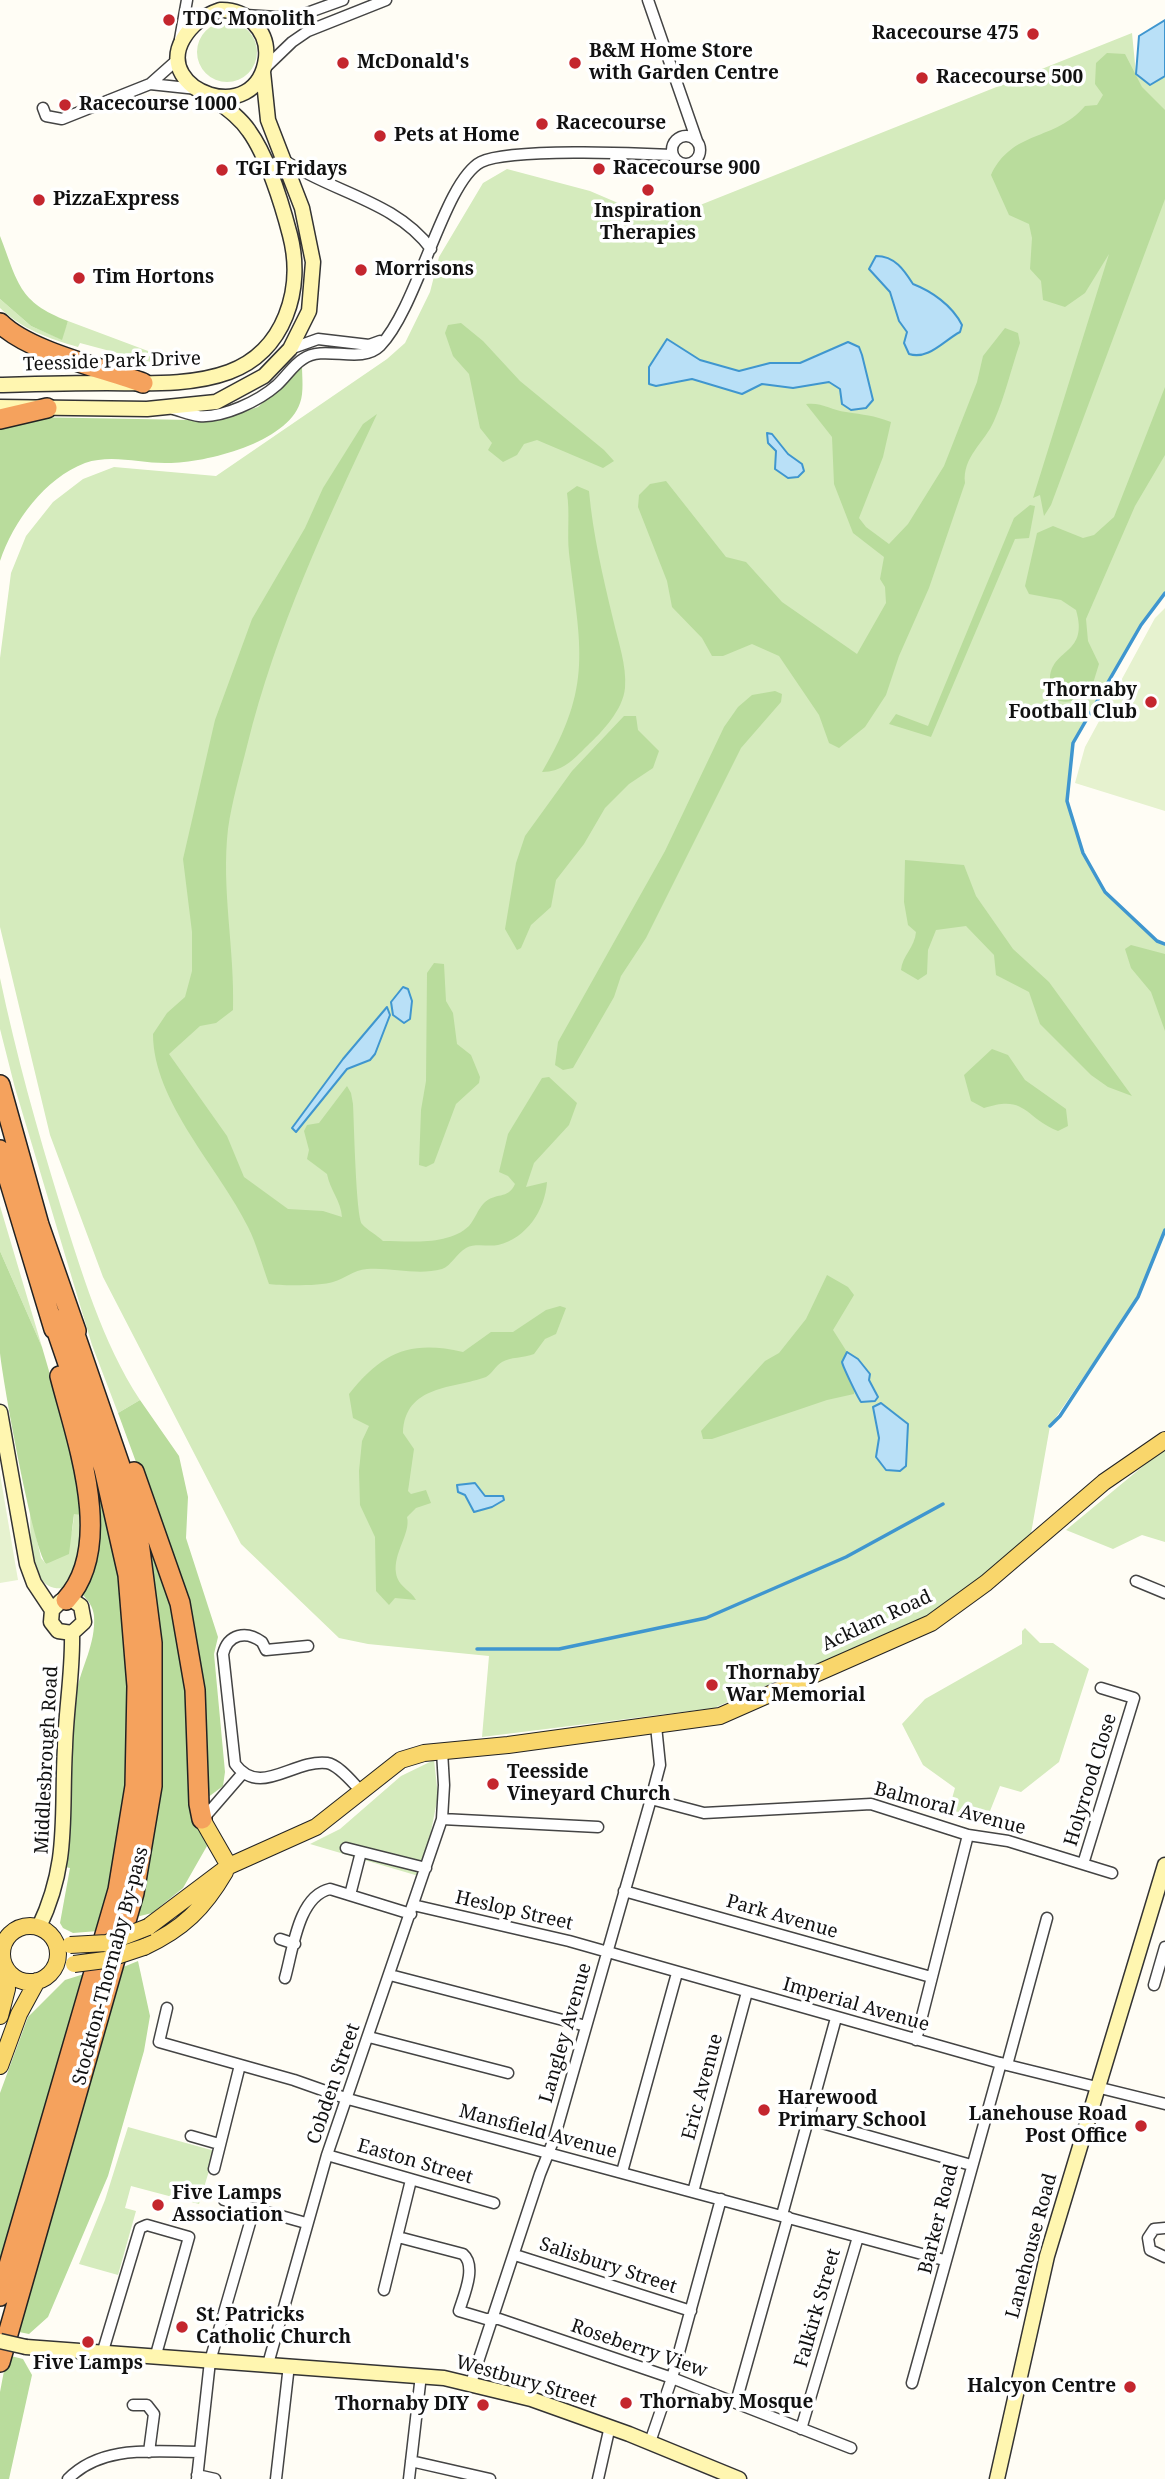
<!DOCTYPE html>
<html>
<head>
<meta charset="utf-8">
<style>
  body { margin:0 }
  canvas { display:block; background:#fffdf5 }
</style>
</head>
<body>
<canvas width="1165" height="2479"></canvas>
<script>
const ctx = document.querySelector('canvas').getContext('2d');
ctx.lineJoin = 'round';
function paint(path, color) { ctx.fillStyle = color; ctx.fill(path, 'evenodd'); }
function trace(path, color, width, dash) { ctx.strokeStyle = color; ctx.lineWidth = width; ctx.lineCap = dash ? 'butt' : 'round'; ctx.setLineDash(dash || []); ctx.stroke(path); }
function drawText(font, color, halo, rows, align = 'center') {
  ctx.font = font + ' "Noto Serif",serif'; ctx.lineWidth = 7; ctx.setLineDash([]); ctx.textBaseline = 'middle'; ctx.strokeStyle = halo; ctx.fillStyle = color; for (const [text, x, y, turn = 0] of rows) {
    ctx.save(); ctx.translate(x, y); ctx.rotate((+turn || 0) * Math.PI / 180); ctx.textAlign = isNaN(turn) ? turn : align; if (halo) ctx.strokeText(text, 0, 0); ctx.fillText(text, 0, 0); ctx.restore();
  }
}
paint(new Path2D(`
  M197 52a30 30 0 1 1 60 0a30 30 0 1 1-60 0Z
  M1132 33 1136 74 1150 85 1165 76V593L1141 625 1073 743 1067 801 1083 853 1105 892 1157 941 1165 944V1230L1138 1297 1050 1426 1030 1539 987 1576 926 1617 714 1708 482 1737 489 1656 368 1644 339 1638 241 1544 103 1277 50 1135 0 927V658L11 573 26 536 53 502 83 479 114 467 216 476 387 359 405 343 430 292 439 257 483 183 507 169 590 191 660 221Z
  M0 299 31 326 61 339 68 321 148 351 168 352 169 362H151L80 343 78 347C48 338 23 330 0 308Z
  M0 978C16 1054 37 1129 60 1204 81 1270 102 1342 140 1400L118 1413 92 1345 15 1088 0 1029Z
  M0 1206 42 1347 0 1251Z
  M1165 1448V1542L1142 1535 1113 1549 1066 1530Z
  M30 1509 41 1558 46 1564C67 1552 73 1537 74 1513L81 1515 78 1569 64 1588C27 1593 31 1535 30 1509Z
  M1025 1628 1040 1643H1053L1089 1669 1059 1762 1021 1792 1000 1786 986 1821 949 1809 955 1788 923 1765 902 1724 925 1699 1022 1644V1631Z
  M434 1760 438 1796 422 1877 310 1844 340 1829 401 1776Z
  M128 2127 215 2151 199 2204 131 2186 125 2208 136 2211 118 2275 79 2264 105 2200Z`), '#d5ebbd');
paint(new Path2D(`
  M1107 53 1125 54 1142 87 1165 110V199L1051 505 1044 516 1040 495 1033 498 1109 254 1085 293 1065 307 1043 300 1041 281 1030 269 1032 238 1029 224 1009 215 991 175C1013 129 1054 142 1085 106L1097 105 1103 95 1095 84 1096 63Z
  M0 236C18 282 18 302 68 321L62 340 31 326 0 299Z
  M461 323 483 341 520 381 604 450 614 461 603 468 537 440 524 444 517 455 503 462 488 450 492 443 480 428 469 374 453 356 445 333 448 325Z
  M1005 328 1018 333 1020 343C1011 369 1005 396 994 421 985 442 962 457 965 483L929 588 899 656 886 695 865 727 839 748 829 743 819 715 779 656 752 644 723 656H712L702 638 672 607 667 581 638 507 639 495 650 484 666 481 726 557 746 562 782 602 857 654 886 603 885 587 880 579 884 557 853 533 834 484 832 437 806 404C822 402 831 410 846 412 864 415 873 415 891 422L883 457 859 518 866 527 889 544 908 524 944 466 977 382 983 356Z
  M302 366C302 377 304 392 300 403 287 443 203 464 165 463 139 463 111 454 85 463 45 478 13 522 0 561V425L27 417 192 420 234 415 258 407Z
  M1165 387V455L1135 506 1086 619 1088 641 1099 664 1090 693C1078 700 1067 705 1054 699 1053 693 1049 684 1050 677 1053 648 1089 654 1076 610L1061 600 1029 594 1025 586 1037 533 1053 526 1083 538 1094 535 1114 517Z
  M377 414C326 523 276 629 247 746 240 774 232 801 228 829 221 889 235 950 233 1010L216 1023 200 1026 169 1054 227 1136 244 1177 288 1209 323 1211 342 1217C341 1201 330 1190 327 1174L307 1159 309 1150 304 1131 307 1125 319 1123 347 1086 351 1093 353 1104C354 1122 356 1216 362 1224 367 1230 377 1235 383 1241 409 1241 448 1246 469 1226 475 1219 478 1209 484 1203 495 1192 508 1200 515 1184L508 1176 499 1172 508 1134 542 1078 549 1077 577 1103 569 1125 534 1163 526 1187 547 1182C545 1210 527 1238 498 1245 488 1247 475 1243 466 1248 457 1253 451 1266 442 1269 417 1276 392 1267 367 1269 353 1270 345 1279 333 1282 322 1286 280 1286 269 1284 262 1265 257 1245 248 1227 220 1169 153 1102 153 1034L167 1013 185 997 192 971V932L183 859 215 720 252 619 305 528 323 488 363 424Z
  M577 486 589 491C593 535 603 577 613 619 618 641 627 666 625 688 623 710 602 732 587 746 573 760 562 772 542 772 594 685 580 647 569 553 567 533 570 513 567 493Z
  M1030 505 1035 506 1029 538 1015 539 931 737 889 724 896 714 928 726 1014 518Z
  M775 691 782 694 781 702 741 748 646 938 621 976 614 997 573 1068 563 1070 555 1065 558 1042 665 851 724 727 738 707 752 695Z
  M624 716H636L638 730 659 751 653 768 629 784 605 808 584 844 556 880 551 907 531 925 521 948 517 950 505 929 516 863 525 836 572 771Z
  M905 860 964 865 976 896 1013 949 1049 982 1132 1096 1108 1087 1091 1075 1040 1024 1029 992 996 975 994 955 966 926 936 930 928 950 927 974 918 980 901 970C902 956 915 947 916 932L908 925 904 902Z
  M1131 945 1165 954V1031L1151 992 1131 968 1125 949Z
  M434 963 444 964 446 1001 453 1013 457 1044 471 1055 480 1077 479 1083 456 1104 434 1163 426 1167 419 1165 421 1110 426 1081 427 973Z
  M992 1049 1008 1055 1025 1080 1066 1109 1068 1126 1058 1131C1024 1117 1026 1094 984 1108L971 1101 964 1075Z
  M0 1251 42 1347 70 1443 81 1515 74 1514 69 1554 46 1564C33 1548 3 1383 0 1353 0 1320 0 1284 0 1251Z
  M827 1275 848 1287 854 1295 833 1330 847 1352C836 1369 856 1377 854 1394L827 1400 712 1439H703L701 1431 765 1361 779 1353 806 1319Z
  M560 1306 566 1308 556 1334 545 1339 534 1354C524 1358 510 1357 502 1362 496 1365 492 1374 486 1377 454 1389 405 1384 403 1433L414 1449 408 1491 411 1494 426 1490 431 1503 416 1508 407 1517C411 1533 393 1553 396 1573 398 1587 411 1590 416 1600L395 1598 389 1605 376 1591 375 1537 360 1505 359 1471 362 1441 369 1426 353 1418 349 1394C383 1352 410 1340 463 1352L491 1332H513L546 1310Z
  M140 1400 179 1456 188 1497 186 1538 218 1637 214 1654 225 1772 223 1786 203 1801 204 1760 147 1492 118 1413Z
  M88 1446 112 1523 128 1627V1780L116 1858 98 1931 73 1933 63 1928 60 1923 70 1868 65 1867C68 1810 66 1750 76 1694 81 1667 96 1644 94 1616 93 1606 88 1600 81 1593Z
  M142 1523C161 1571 179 1620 186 1672 193 1730 185 1792 207 1846L183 1888 152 1913 136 1917Z
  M138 1961 150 2016 144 2051 108 2176 48 2317 29 2334 14 2331 61 2166 68 2162 121 1968Z
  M84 1974 0 2264V2093L28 2017 65 1980Z
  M7 2355 23 2359 32 2375 9 2479H0V2392Z`), '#b9dc9c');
paint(new Path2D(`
  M1165 608V811L1075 783 1085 747 1155 618Z
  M0 1474 18 1580 0 1583Z`), '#e6f2cf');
const water = new Path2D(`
  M1165 20V76L1150 85 1136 74 1139 36Z
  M876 256C895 256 904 270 913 284 931 291 952 305 962 325L960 332C943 341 929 360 909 354L904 343 907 332 899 321 890 292 869 269Z
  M667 339 700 360 739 371 770 363H800L848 342 859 347 862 355 873 400 866 408 851 410 842 404 840 389 829 382 793 388 762 384 742 394 692 379 656 386 649 384V367Z
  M767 433 772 434 788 454 802 464 804 471 798 477 788 478 775 469 776 451 768 443Z
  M403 987 408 989 412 1001 410 1019 404 1023 393 1015 391 1002Z
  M387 1007 390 1015 375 1054 370 1060 347 1069 296 1132 292 1128 343 1059Z
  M847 1352 858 1359 870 1374 869 1380 878 1397 875 1401 861 1402C858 1398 843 1367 842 1362Z
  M881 1403 908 1424 906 1466 900 1471 886 1470 876 1457 879 1438 873 1407Z
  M475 1483 485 1496H503L504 1500 492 1507 474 1512 465 1495 458 1492 457 1485Z`);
paint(water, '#b9e0f7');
trace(water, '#3f96cf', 2);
trace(new Path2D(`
  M1165 593 1141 625 1073 743 1067 801 1083 853 1105 892 1157 941 1165 944
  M1050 1426 1060 1416 1138 1297 1165 1230
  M477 1649H559L706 1618 846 1557 943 1504`), '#3f96cf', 3.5);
const street = new Path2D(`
  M648 0 697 141
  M245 15 293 18 343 0
  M180 39 187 0
  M264 69 292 42 308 31 386 0
  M150 84 177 60
  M43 108 46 116 62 119 150 84 197 89
  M672 150a14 14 0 1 1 28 0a14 14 0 1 1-28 0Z
  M284 160C331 192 396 201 431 249
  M290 349 318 339 369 345 380 341
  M173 409C181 411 190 415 199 416 223 418 259 401 277 385 286 377 293 365 303 359 324 344 361 365 380 346 418 307 444 181 481 162 509 148 637 153 672 155
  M1136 1581 1165 1593
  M308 1646 266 1650 262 1642C246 1630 228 1634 223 1654L235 1764C260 1798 293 1759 327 1763 339 1765 352 1782 361 1791
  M651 1799 704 1813 871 1804 968 1835 1008 1841 1112 1873
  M203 1819 242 1774
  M442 1819 598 1827
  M346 1848 426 1868
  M1083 1864 1134 1698 1101 1688
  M624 1891 931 1977
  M350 1895 361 1852
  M413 1905 569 1941 1007 2065 1165 2104
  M280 1939 295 1944
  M0 1943 3 1944
  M390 1975 586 2026
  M285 1978C293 1950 298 1896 330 1889L411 1914
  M1154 1985 1165 1947
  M167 2008 159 2042 294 2080 348 2099 944 2260
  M369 2037 508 2073
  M916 2040 968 1835
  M1007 2065 1047 1918
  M808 2119 971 2165
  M191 2136 219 2144
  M327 2155 494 2203
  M214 2169 240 2065
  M622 2172 677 1973
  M693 2192 747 1992
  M224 2200 306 2223
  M782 2215 836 2018
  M1165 2228 1154 2229 1148 2238 1150 2250 1165 2257
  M398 2237 463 2254C477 2266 464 2295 459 2311L486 2319H499L672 2378 851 2448
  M515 2255 691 2311
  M384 2290 411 2180
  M102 2354 140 2228 147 2225 189 2237 155 2358
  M268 2364 327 2155 442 1819 444 1785 442 1751
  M471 2383 540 2174 554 2139 651 1799 660 1765 656 1726
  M912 2383 1001 2063
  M736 2402 788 2217
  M133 2405H147L154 2414 149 2452
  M801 2429 858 2237
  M650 2442 672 2378 721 2199
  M411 2461 490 2479
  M197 2475 215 2479
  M68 2479C102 2444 155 2452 199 2452
  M197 2479 210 2361 254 2209
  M276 2479 289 2365
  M409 2479 421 2375
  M598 2479 610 2426`);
const secondary = new Path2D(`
  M220 10C246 9 269 30 266 58 257 129 153 91 183 39 192 24 203 16 220 10Z
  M0 385C36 384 71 383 107 383 146 383 191 386 229 372 285 351 304 289 290 235 282 204 267 156 249 131 239 116 223 106 209 95
  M0 407 147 409 216 402 264 376 290 349 309 311 313 262 302 208 268 120 263 72
  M0 1412 27 1564 34 1583 52 1610 51 1622 58 1631 72 1633 84 1622 81 1606 72 1600 61 1601 52 1610
  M39 1927C70 1862 61 1816 65 1747 66 1709 73 1671 72 1633
  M26 2347 444 2378 531 2399 629 2434 739 2479
  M997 2479 1047 2256 1165 1865`);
const primary = new Path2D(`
  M202 1819 229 1866
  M2 1954a28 28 0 1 1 56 0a28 28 0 1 1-56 0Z
  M148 1927 229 1866 316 1827 401 1760 424 1753 508 1745 720 1716 931 1623 986 1583 1104 1482 1165 1440
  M144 1947C183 1929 204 1908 225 1872
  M0 2016 7 1989 6 1970
  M0 2066 19 2014 37 1981`);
const highway = new Path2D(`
  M0 323C29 352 103 368 143 383
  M0 419 47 408
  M0 1085 39 1225 76 1331
  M0 1150 54 1329
  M60 1376C76 1439 116 1546 66 1600
  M134 1472 180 1603 195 1690 199 1804 202 1819
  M0 2296 118 1890 135 1786 137 1686 128 1575 104 1469 52 1317
  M0 2362 134 1893 152 1786V1643L139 1542 127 1486 70 1320`);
trace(street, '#444', 13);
trace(secondary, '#333', 17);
trace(primary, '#222', 18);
trace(highway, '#222', 22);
trace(street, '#fff', 10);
trace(secondary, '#fff6b0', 14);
trace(primary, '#f9d66b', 16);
trace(highway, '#f5a25d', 19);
const secondaryBridge = new Path2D(`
  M0 2341 26 2347`);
const primaryBridge = new Path2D(`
  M70 1945 107 1943 148 1927
  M74 1964 105 1960 144 1947`);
trace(secondaryBridge, '#333', 17, []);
trace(primaryBridge, '#222', 18, []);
trace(secondaryBridge, '#fff6b0', 14);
trace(primaryBridge, '#f9d66b', 16);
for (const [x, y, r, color] of [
  [169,20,7,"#c4262e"],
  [1033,34,7,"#c4262e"],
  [343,63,7,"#c4262e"],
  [575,63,7,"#c4262e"],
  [922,78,7,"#c4262e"],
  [65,105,7,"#c4262e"],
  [542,124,7,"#c4262e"],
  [380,136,7,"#c4262e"],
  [599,169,7,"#c4262e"],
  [222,170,7,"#c4262e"],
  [648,190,7,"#c4262e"],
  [39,200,7,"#c4262e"],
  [361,270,7,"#c4262e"],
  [79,278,7,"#c4262e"],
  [1151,702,7,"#c4262e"],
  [712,1685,7,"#c4262e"],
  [493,1784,7,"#c4262e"],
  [764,2110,7,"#c4262e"],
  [1141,2126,7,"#c4262e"],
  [158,2205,7,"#c4262e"],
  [182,2327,7,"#c4262e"],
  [88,2342,7,"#c4262e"],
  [1130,2387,7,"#c4262e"],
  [626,2403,7,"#c4262e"],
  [483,2405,7,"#c4262e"]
]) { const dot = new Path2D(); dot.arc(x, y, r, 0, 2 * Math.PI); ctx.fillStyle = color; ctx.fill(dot); trace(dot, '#fff', 2.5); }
drawText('bold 19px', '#111', '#fff', [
  ["TDC Monolith",183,20],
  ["Racecourse 475",1019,34,"right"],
  ["B&M Home Store",589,52],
  ["with Garden Centre",589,74],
  ["McDonald's",357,63],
  ["Racecourse 500",936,78],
  ["Racecourse 1000",79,105],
  ["Racecourse",556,124],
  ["Pets at Home",394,136],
  ["Racecourse 900",613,169],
  ["TGI Fridays",236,170],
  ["PizzaExpress",53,200],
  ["Inspiration",648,212,"center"],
  ["Therapies",648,234,"center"],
  ["Morrisons",375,270],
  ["Tim Hortons",93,278],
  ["Thornaby",1137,691,"right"],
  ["Football Club",1137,713,"right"],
  ["Thornaby",726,1674],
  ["War Memorial",726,1696],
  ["Teesside",507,1773],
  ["Vineyard Church",507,1795],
  ["Harewood",778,2099],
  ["Primary School",778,2121],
  ["Lanehouse Road",1127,2115,"right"],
  ["Post Office",1127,2137,"right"],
  ["Five Lamps",172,2194],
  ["Association",172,2216],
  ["St. Patricks",196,2316],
  ["Catholic Church",196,2338],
  ["Five Lamps",88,2364,"center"],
  ["Halcyon Centre",1116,2387,"right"],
  ["Thornaby Mosque",640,2403],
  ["Thornaby DIY",469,2405,"right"]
], 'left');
drawText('19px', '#111', '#fff', [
  ["Teesside Park Drive",112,362,-2],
  ["Acklam Road",877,1621,-25],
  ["Middlesbrough Road",47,1760,-87],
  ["Holyrood Close",1091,1780,-73],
  ["Balmoral Avenue",950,1809,15],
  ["Heslop Street",514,1911,13],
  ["Park Avenue",782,1917,16],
  ["Stockton-Thornaby By-pass",111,1966,-75],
  ["Imperial Avenue",856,2005,16],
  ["Langley Avenue",566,2033,-74],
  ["Cobden Street",334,2084,-71],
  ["Eric Avenue",703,2087,-75],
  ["Mansfield Avenue",538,2132,15],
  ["Easton Street",415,2162,16],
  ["Barker Road",939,2219,-76],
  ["Lanehouse Road",1032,2246,-75],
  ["Salisbury Street",608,2266,18],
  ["Falkirk Street",818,2308,-74],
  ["Roseberry View",639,2349,19],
  ["Westbury Street",526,2382,16]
]);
</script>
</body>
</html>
